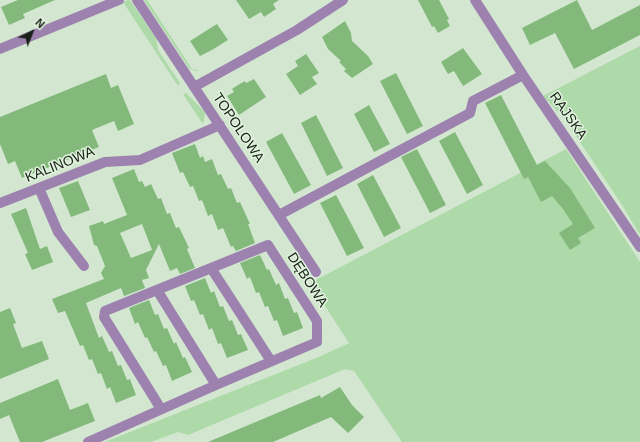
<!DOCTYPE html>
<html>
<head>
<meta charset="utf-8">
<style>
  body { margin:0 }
  #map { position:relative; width:640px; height:442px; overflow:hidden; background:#d3e7d0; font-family:Helvetica,sans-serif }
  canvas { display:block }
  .north { position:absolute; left:12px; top:12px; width:40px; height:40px; -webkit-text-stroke:3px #e0f4dd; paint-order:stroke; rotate:43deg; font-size:11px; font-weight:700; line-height:16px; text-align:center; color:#192018 }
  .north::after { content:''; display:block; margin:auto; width:14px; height:18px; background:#192018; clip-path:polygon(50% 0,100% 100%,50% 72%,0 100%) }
</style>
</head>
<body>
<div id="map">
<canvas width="640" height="442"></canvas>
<div class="north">N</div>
</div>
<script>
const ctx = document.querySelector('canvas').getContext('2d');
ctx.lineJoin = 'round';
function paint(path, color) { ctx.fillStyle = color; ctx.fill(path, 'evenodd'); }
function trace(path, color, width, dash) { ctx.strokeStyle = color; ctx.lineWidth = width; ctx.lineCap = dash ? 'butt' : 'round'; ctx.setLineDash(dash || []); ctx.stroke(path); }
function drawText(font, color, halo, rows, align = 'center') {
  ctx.font = font + ' Helvetica,sans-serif'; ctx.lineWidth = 3; ctx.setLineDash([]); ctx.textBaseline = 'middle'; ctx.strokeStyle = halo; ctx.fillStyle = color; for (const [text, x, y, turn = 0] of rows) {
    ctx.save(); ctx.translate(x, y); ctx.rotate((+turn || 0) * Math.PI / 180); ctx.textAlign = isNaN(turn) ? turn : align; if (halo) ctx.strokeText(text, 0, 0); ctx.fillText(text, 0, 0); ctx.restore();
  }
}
paint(new Path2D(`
  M128 0H130L156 38 158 50 180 83 178 86 123 2Z
  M144 0H147L192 69 200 71H195L189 68Z
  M640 46V235L622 205 564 118 543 96Z
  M186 93 205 112 204 122 202 123 183 94Z
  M566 149 640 262V442H402L354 371 345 369 188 435 178 432 151 442H105L321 356 349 343 310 283Z`), '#aed9a9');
paint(new Path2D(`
  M18 0H55L23 14 25 18 9 25 1 7Z
  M236 0H279L273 4 276 9 264 17 261 12 249 19Z
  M418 0H439L449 19 447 20 450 26 438 33 434 26 432 27Z
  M577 0 592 30 640 5V35L574 69 555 33 530 45 522 28Z
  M345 21 351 33 352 41 368 56 373 64 352 78 344 71 346 69 339 62 341 61 328 49 322 37Z
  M217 24 228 40 212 50 200 56 190 41Z
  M463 48 482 74 463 86 454 71 448 74 441 62Z
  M306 54 319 73 312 77 317 84 300 95 286 74 298 66 295 61Z
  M396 73 423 126 407 134 380 81Z
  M106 74 111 88 118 85 134 124 118 131 114 121 92 130 99 147 22 178 15 161 8 164 0 144V117Z
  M254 79 266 97 239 115 227 96 234 92 232 89 238 85 245 81 246 83Z
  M501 95 537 165 545 161 570 188 595 228 578 238 581 243 570 250 559 233 573 224 563 209 552 196 541 202 528 177 524 179 485 103Z
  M369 105 390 144 374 152 354 114Z
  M316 115 343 168 327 176 301 123Z
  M455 132 483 185 467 194 439 141Z
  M282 133 311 185 294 194 266 142Z
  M195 144 200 158 203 156 205 162 212 159 218 175 221 174 228 189 231 188 237 203 240 202 250 224H248L255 243 236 251 233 246 231 247 223 228 218 230 212 214 208 216 202 200 199 201 193 186 190 187 183 172 180 173 172 153Z
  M417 149 446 205 430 213 401 157Z
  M134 169 139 182 142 181 145 187 151 184 158 199 161 198 167 214 170 213 176 228 179 227 189 248 187 249 195 268 180 274 177 268 170 271 159 244 146 270 149 278 142 280 145 288 124 296 121 288 86 303 99 338 102 336 109 352 112 351 118 366 121 365 127 380 130 379 136 395 116 403 110 387 107 389 101 373 98 374 92 359 89 360 83 345 80 346 65 311 58 313 52 299 104 279 101 273 105 266 97 246 94 245 89 226 103 221 104 224 127 215 112 178ZM142 224 152 250 131 258 120 233Z
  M373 175 401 228 384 237 357 184Z
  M78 181 90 210 71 217 59 188Z
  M336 195 364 248 347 256 320 203Z
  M26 208 40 249 47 246 53 262 32 270 25 254 28 253 11 214Z
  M260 255 267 270 269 269 276 285 279 283 285 299 288 298 294 313 297 312 303 328 283 336 277 320 274 321 268 306 265 307 259 292 256 293 250 277 247 279 240 263Z
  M205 278 211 293 214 291 220 307 223 306 229 321 232 320 238 335 241 334 248 350 227 358 221 343 218 344 212 328 209 330 203 314 200 315 194 300 191 301 185 286Z
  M149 300 155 315 158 314 164 329 167 328 174 344 176 342 183 358 185 357 192 372 172 381 166 365 163 366 156 351 154 352 147 337 145 338 138 322 135 324 129 308Z
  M10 308 16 323 13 324 22 348 42 341 49 359 0 379V312Z
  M58 379 70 410 88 403 95 421 42 442H20L9 415 0 419V403Z
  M340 387 352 405 364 417 348 433 331 417 273 442H208L320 395 321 398Z`), '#83ba7c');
trace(new Path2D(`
  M137 0 316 272
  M475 0 523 75 640 247
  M0 49 119 0
  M194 87 297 30 343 0
  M39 188 58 232 84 266
  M0 203 105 162 140 160 220 125
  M279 215 470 113 473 101 523 75
  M211 268 271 361
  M157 290 216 385
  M88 442 216 385 317 342V321L268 245 105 311 104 317 161 409`), '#9d82b0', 10);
drawText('14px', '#192018', '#e0f4dd', [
  ["RAJSKA",568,116,55],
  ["TOPOLOWA",238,128,56],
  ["KALINOWA",60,165,-22],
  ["DĘBOWA",307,280,57]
]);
</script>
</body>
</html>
